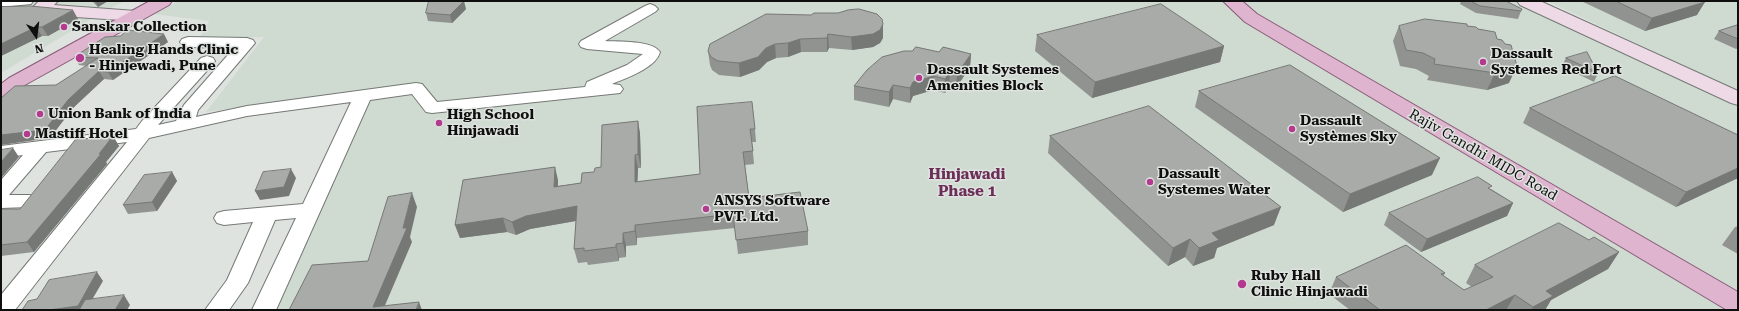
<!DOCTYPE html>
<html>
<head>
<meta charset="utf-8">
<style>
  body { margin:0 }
  #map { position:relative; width:1739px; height:311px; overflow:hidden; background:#dfe3e0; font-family:"Roboto Serif",serif }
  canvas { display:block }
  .frame { position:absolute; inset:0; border:2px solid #0e0f0e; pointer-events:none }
  .north { position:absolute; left:16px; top:16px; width:40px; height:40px; -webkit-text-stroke:3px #dfe3e0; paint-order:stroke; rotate:166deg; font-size:11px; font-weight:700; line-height:16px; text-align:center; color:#0e0f0e }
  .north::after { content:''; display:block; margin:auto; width:14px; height:18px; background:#0e0f0e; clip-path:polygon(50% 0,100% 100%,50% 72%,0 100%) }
</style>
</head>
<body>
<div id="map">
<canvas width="1739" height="311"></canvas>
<div class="frame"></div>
<div class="north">N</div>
</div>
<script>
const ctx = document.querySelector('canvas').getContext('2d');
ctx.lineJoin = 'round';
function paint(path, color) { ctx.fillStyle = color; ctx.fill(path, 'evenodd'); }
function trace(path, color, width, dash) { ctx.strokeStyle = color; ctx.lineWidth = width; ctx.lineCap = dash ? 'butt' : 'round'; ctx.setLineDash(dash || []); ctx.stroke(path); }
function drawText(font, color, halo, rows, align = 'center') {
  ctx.font = font + ' "Roboto Serif",serif'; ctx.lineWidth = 3; ctx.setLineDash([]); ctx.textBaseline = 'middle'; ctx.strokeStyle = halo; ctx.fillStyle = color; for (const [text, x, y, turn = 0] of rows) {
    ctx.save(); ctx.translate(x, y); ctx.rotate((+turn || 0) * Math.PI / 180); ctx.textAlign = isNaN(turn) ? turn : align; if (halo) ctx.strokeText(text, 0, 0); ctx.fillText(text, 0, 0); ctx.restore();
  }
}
paint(new Path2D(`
  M1 1H125L105 11 1 73Z
  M178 1H1522L1738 104V310H274L376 88 206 112 264 37 199 39 209 21 154 14Z
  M1547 1H1738V91Z`), '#cfdad1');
const street = new Path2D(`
  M1 1H33L31 4 1 7Z
  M650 4 655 6 658 9 655 12 605 41C618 42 652 40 660 52 656 68 626 78 612 84L620 85 623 89 620 93 432 113 426 112 412 94 370 100 276 310H252L296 218 275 220 248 283 229 310H205L227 280 253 222 224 225 217 223 214 218 217 213 224 211 303 204 351 102 247 116 149 138 15 310H1V295L127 142 46 152 9 195H29L36 196 39 201 36 206 29 207 1 208V180L23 155 1 158V146L136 129 142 121 201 58 207 56 213 58 215 61 213 64 158 125 176 121 184 105 234 48 188 47 182 45 180 42 182 39 188 37 247 38 253 40 255 43 198 110 196 117 247 106 416 83 422 84 437 102 585 87 587 82 627 65 643 54 587 49 581 47 579 44 581 41 645 6Z`);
const secondary = new Path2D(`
  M39 1H58L54 5 136 11 142 12 145 16 142 20 136 21 45 15 35 12 32 8Z
  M1517 1H1540L1738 91V105L1731 103 1520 5Z`);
const primary = new Path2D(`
  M150 1H172L169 5 23 86 8 97 1 99V84L9 78Z
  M1223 1H1242L1257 14 1738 292V310H1727L1245 22Z`);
trace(street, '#757975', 2);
trace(secondary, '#757975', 2);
trace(primary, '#875a76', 2);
paint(street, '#fff');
paint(secondary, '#eedae7');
paint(primary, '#deb4ce');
paint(new Path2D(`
  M92 1H108L98 7Z
  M1461 1H1506L1521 11 1518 19 1476 13 1460 4Z
  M1581 1H1703L1697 15 1645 31Z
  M1 7 78 19 48 36H42L1 56Z
  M466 9 452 23 428 21 426 13Z
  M811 15 883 38 880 43 873 47 852 50 829 48 827 52H801L788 57 776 58 767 62 759 70 740 77 719 75 712 70 710 65 708 51Z
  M1738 25V48L1736 49 1714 39 1719 31Z
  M1399 26H1467L1478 29 1509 83 1487 90 1427 80 1429 76 1416 69 1400 66 1393 41Z
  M1037 35 1224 46 1220 62 1092 98 1035 51Z
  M168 42 113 80 104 79 73 108 50 138 56 85 87 66 79 65 74 57Z
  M939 52 971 54 970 67 956 88 949 86 945 93 933 90 913 96 910 103 893 99 889 107 854 100V86Z
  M1566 58 1598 73 1594 82 1562 66Z
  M1199 91 1432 175 1343 212 1195 107Z
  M697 107 755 129 756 142H752L754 164 745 165 749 198 808 231V245L738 254 735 228 637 238V245L626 246V257L619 258V261L588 265 587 262 578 263 574 249 576 221 530 229 516 235 507 232 460 238 455 225 558 180V186L581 183 601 167 638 121 640 134 641 168H638L637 182 700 174Z
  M1530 108 1738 135V178L1676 207 1523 123Z
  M113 136 119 146 106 162 107 164 34 252 1 256V209H20Z
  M1050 136 1274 225 1217 248 1214 258 1193 266 1185 257 1168 266 1048 153Z
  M172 172 177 181 157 211 128 214 123 205Z
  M1491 189 1513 203 1507 216 1421 252 1384 225 1389 213Z
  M1738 226V254L1722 245 1735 227Z
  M1589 240 1619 252 1608 269 1551 300 1545 310H1350L1329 294 1336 277 1445 273 1443 276 1464 290 1472 287 1466 283 1475 265Z`), '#909390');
paint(new Path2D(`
  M95 1H108L98 7Z
  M464 1 466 9 452 23 450 15Z
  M1705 2 1697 15 1645 31 1652 18Z
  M73 10 78 19 48 36 42 27Z
  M883 24V38L880 43 873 47 852 50 851 37Z
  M36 27 42 36 1 56V44Z
  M164 34 168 42 113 80 108 72Z
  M828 34 829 48 827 52V38Z
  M800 39 801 52 788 57V43Z
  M775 44 776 58 767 62 759 70 740 77 739 63Z
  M1224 46 1220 62 1092 98 1095 82Z
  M971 54 970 67 956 88 957 74Z
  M1517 66 1509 83 1487 90 1495 73Z
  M99 71 104 79 73 108 50 138 1 145V135L68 100Z
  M950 72 949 86 945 93V79Z
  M934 76 933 90 913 96 910 103V88L913 82Z
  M893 85V99L889 107V92Z
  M638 121 640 134 641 168 638 154Z
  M113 136 119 146 106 162 107 164 34 252 27 242Z
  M13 148 19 157 1 178V162Z
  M635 155 638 168 637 196 635 182Z
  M1440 158 1432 175 1343 212 1350 194Z
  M555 167 558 180 557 200 554 187Z
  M1738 168V178L1676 207 1686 192Z
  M291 169 296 178 289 196 260 200 255 191Z
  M172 172 177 181 157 211 152 202Z
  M412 193 417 207 410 237 412 242 383 310 373 307 403 228Z
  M1513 203 1507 216 1421 252 1427 239Z
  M577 206 581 220 530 229 516 235 512 222 526 216Z
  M1281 207 1274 225 1217 248 1214 258 1193 266 1199 248 1212 233Z
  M503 218 507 232 460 238 455 225Z
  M635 225 637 238V245L635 231Z
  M623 233 626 246V257L623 243Z
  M1190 239 1185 257 1168 266 1173 248Z
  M616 244 619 258V261L616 247Z
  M1619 252 1608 269 1551 300 1545 310H1531L1546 291Z
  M97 272 103 281 86 310H49Z
  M124 295 130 305 127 310H115Z
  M1515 295 1506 310H1486Z
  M419 302 422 310H416Z`), '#767876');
const building = new Path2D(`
  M429 1H464L450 15 426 13Z
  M1471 1H1506L1522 9 1521 11 1480 6Z
  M1616 1H1703L1705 2 1652 18Z
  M1161 4 1224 46 1095 82 1037 35Z
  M30 6 73 10 42 27H36L1 44V7Z
  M859 9 877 14 882 19 883 24 880 30 873 34 851 37 828 34 827 38 800 39 788 43 775 44 766 48 758 57 739 63 718 61 711 57 708 51 710 44 766 14 811 15 814 13H838L848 10Z
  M1425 19 1467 24V26L1476 27 1478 29 1495 32 1497 39 1502 40 1505 44 1511 45 1517 66 1495 73 1434 64 1435 59 1423 53 1406 50 1399 26Z
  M1738 25V39L1719 31Z
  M128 30 164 34 108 72 99 71 68 100 45 130 1 135V98L15 86 56 85 98 58 74 57 105 37 120 36Z
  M916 47 939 52 943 47 971 54 957 74 950 72 945 79 934 76 913 82 910 88 893 85 889 92 854 86 867 70 882 57 904 51H912Z
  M1587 52 1598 73 1566 58Z
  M1290 65 1440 158 1350 194 1199 91Z
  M1615 76 1738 135V168L1686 192 1530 108Z
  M752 102 755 129H750L753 151 743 152 749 198 800 192 808 231 736 240 733 214 635 225V231L623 233V243L616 244V247L584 251V248L574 249 577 206 526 216 512 222 503 218 455 225 463 180 555 167 554 187 581 183 582 173 594 172 595 168 601 167 602 125 638 121V154L635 155V182L700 174 697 107Z
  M1149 106 1281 207 1212 233 1219 240 1199 248 1190 239 1173 248 1050 136Z
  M113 136 99 154H101L27 242 1 245V209H20L75 140Z
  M13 148 1 162V150Z
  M291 169 284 187 255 191 263 172Z
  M172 172 152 202 123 205 144 175Z
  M1478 177 1492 186 1488 188 1513 203 1427 239 1389 213Z
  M412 193 403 228H407L373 307 419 302 416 310H289L312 265 368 261 388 197Z
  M1559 223 1589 240 1594 237 1619 252 1546 291 1553 296 1533 307 1515 295 1486 310H1380L1336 277 1406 245 1445 273 1441 274 1464 290 1493 277 1475 265Z
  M97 272 78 306 49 310H22L28 301 37 299 49 280Z
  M124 295 115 310H79L85 300Z`);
paint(building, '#a8aba8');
trace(building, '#767876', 1);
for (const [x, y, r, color] of [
  [64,27,4,"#b33a8f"],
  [80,58,5,"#b33a8f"],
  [1483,62,4,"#b33a8f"],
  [919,78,4,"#b33a8f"],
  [40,114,4,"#b33a8f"],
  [439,123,4,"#b33a8f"],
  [1292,129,4,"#b33a8f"],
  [27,134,4,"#b33a8f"],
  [1150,182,4,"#b33a8f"],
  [706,209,4,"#b33a8f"],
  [1242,284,5,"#b33a8f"]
]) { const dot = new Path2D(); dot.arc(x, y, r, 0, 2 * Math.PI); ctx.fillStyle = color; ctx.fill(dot); trace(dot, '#dfe3e0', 1.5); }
drawText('bold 14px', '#0e0f0e', '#dfe3e0', [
  ["Sanskar Collection",72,27],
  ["Healing Hands Clinic",89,50],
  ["- Hinjewadi, Pune",89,66],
  ["Dassault",1491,54],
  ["Systemes Red Fort",1491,70],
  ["Dassault Systemes",927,70],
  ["Amenities Block",927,86],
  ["Union Bank of India",48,114],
  ["High School",447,115],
  ["Hinjawadi",447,131],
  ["Dassault",1300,121],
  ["Systèmes Sky",1300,137],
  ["Mastiff Hotel",35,134],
  ["Dassault",1158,174],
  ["Systemes Water",1158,190],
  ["ANSYS Software",714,201],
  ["PVT. Ltd.",714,217],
  ["Ruby Hall",1251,276],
  ["Clinic Hinjawadi",1251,292]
], 'left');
drawText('14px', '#0e0f0e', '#dfe3e0', [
  ["Rajiv Gandhi MIDC Road",1483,155,30]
]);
drawText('bold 15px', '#6b2f57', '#dfe3e0', [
  ["Hinjawadi",967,175],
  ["Phase 1",967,192]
]);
</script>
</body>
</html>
